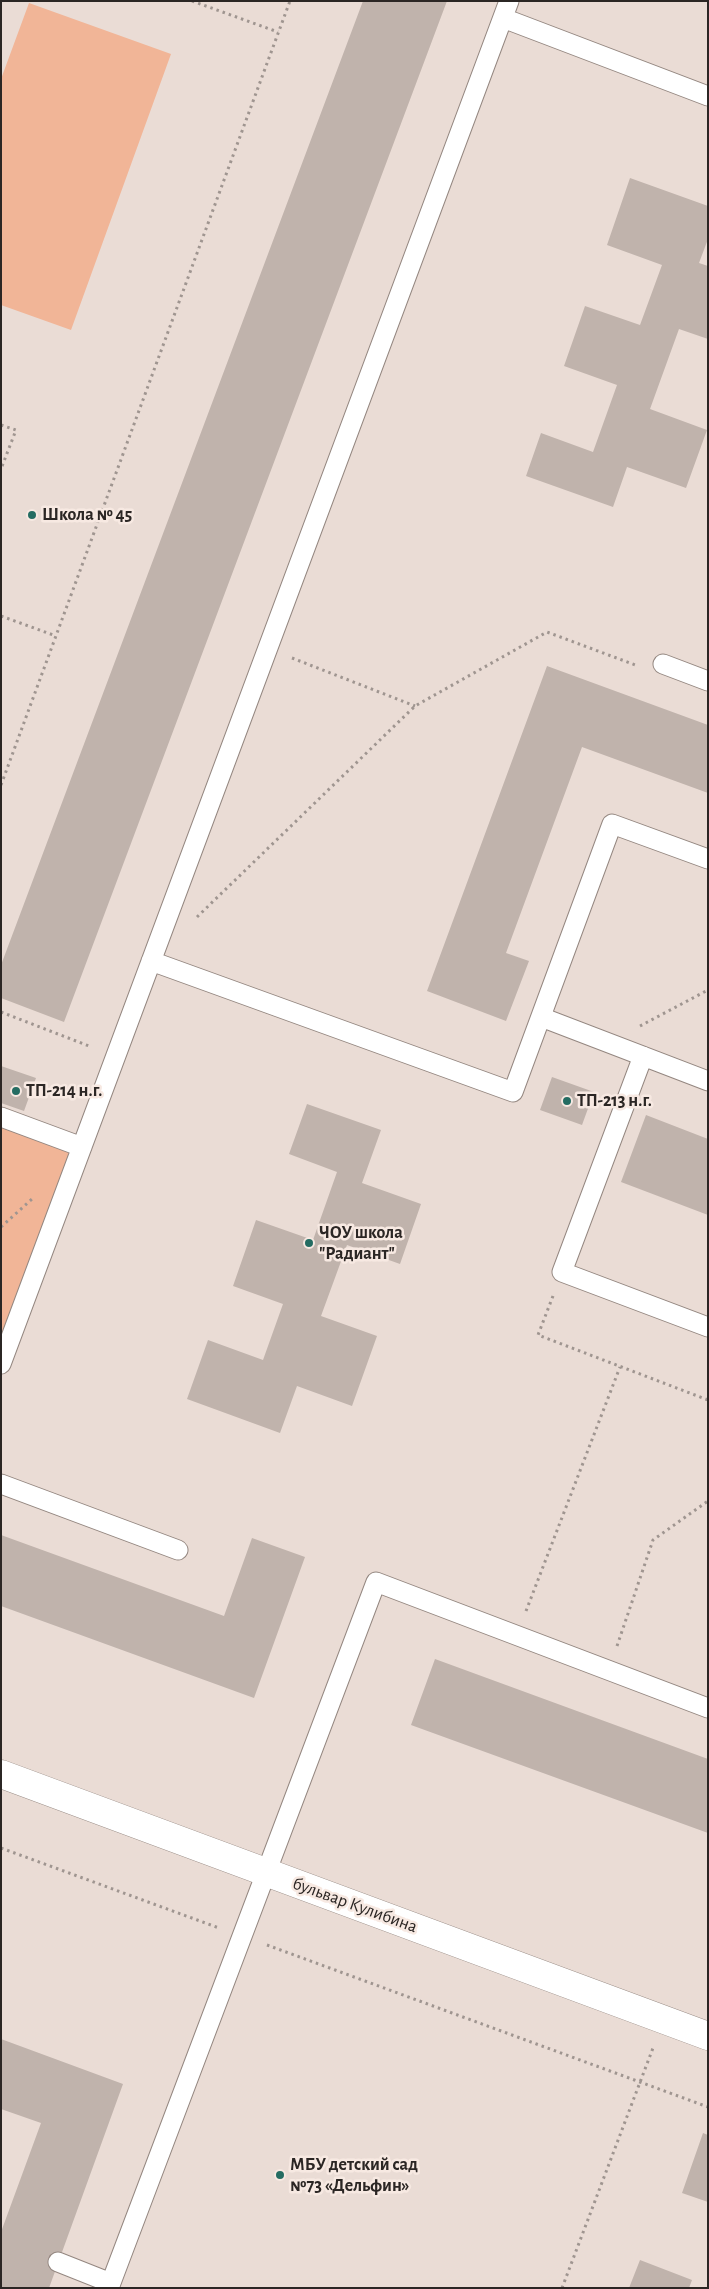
<!DOCTYPE html>
<html>
<head>
<meta charset="utf-8">
<style>
  body { margin:0 }
  #map { position:relative; width:709px; height:2289px; overflow:hidden; background:#eadcd5; font-family:"Alegreya Sans",sans-serif }
  canvas { display:block }
  .frame { position:absolute; inset:0; border:2px solid #2b2624; pointer-events:none }
</style>
</head>
<body>
<div id="map">
<canvas width="709" height="2289"></canvas>
<div class="frame"></div>
</div>
<script>
const ctx = document.querySelector('canvas').getContext('2d');
ctx.lineJoin = 'round';
function paint(path, color) { ctx.fillStyle = color; ctx.fill(path, 'evenodd'); }
function trace(path, color, width, dash) { ctx.strokeStyle = color; ctx.lineWidth = width; ctx.lineCap = dash ? 'butt' : 'round'; ctx.setLineDash(dash || []); ctx.stroke(path); }
function drawText(font, color, halo, rows, align = 'center') {
  ctx.font = font + ' "Alegreya Sans",sans-serif'; ctx.lineWidth = 5; ctx.setLineDash([]); ctx.textBaseline = 'middle'; ctx.strokeStyle = halo; ctx.fillStyle = color; for (const [text, x, y, turn = 0] of rows) {
    ctx.save(); ctx.translate(x, y); ctx.rotate((+turn || 0) * Math.PI / 180); ctx.textAlign = isNaN(turn) ? turn : align; if (halo) ctx.strokeText(text, 0, 0); ctx.fillText(text, 0, 0); ctx.restore();
  }
}
paint(new Path2D(`
  M29 3 171 54 71 330 1 305V79Z
  M1 1123 72 1149 1 1341Z`), '#f1b597');
paint(new Path2D(`
  M363 1H447L64 1022 1 998V965Z
  M630 178 708 206V239L699 263 708 266V339L679 329 650 409 707 430 686 488 627 467 613 507 526 476 541 433 593 452 617 385 564 366 585 306 640 325 662 265 607 245Z
  M547 666 708 725V793L582 747 506 953 529 961 506 1021 427 991Z
  M1 1066 36 1078 24 1111 1 1103Z
  M552 1077 594 1092 582 1125 540 1110Z
  M307 1104 381 1130 362 1183 421 1204 400 1264 347 1245 321 1316 377 1336 352 1406 297 1386 280 1433 187 1399 208 1340 263 1360 283 1304 233 1286 256 1220 313 1240 337 1172 289 1154Z
  M646 1115 708 1139V1215L621 1182Z
  M1 1535 224 1616 252 1538 305 1557 254 1698 1 1606Z
  M435 1659 708 1759V1833L411 1725Z
  M1 2039 123 2084 49 2288H1V2232L41 2123 1 2109Z
  M703 2133 708 2135V2202L682 2193Z
  M640 2260 692 2280 689 2288H629Z`), '#c0b3ac');
const service = new Path2D(`
  M503 18 708 96
  M663 664 708 681
  M151 961 513 1092 612 824 708 859
  M541 1017 708 1081
  M643 1056 562 1272 708 1327
  M1 1117 82 1147
  M1 1364 509 1
  M1 1484 178 1550
  M58 2262 111 2283
  M109 2288 376 1582 708 1708`);
const minor = new Path2D(`
  M1 1774 708 2036`);
trace(service, '#948780', 21);
trace(minor, '#948780', 29);
trace(new Path2D(`
  M192 1 278 32
  M708 1V2
  M1 425 16 430 1 469
  M1 616 56 636
  M292 658 415 706
  M1 785 290 1
  M197 917 415 706 547 632 638 666
  M1 1012 89 1046 88 1048
  M640 1026 708 990
  M1 1227 32 1199H35
  M553 1296 538 1335 708 1400
  M526 1611 620 1367
  M617 1646 653 1540 708 1501
  M1 1848 219 1928
  M267 1945 708 2107
  M562 2288 653 2048`), '#9f9590', 3, [2.5, 4]);
trace(service, '#fff', 19);
trace(minor, '#fff', 28);
for (const [x, y, r, color] of [
  [32,515,5,"#246c62"],
  [16,1091,5,"#246c62"],
  [567,1101,5,"#246c62"],
  [309,1243,5,"#246c62"],
  [280,2175,5,"#246c62"]
]) { const dot = new Path2D(); dot.arc(x, y, r, 0, 2 * Math.PI); ctx.fillStyle = color; ctx.fill(dot); trace(dot, '#f7e9e2', 2); }
drawText('bold 18px', '#2b2624', '#f7e9e2', [
  ["Школа № 45",42,515],
  ["ТП-214 н.г.",26,1091],
  ["ТП-213 н.г.",577,1101],
  ["ЧОУ школа",319,1233],
  ["\"Радиант\"",319,1254],
  ["МБУ детский сад",290,2165],
  ["№73 «Дельфин»",290,2186]
], 'left');
drawText('18px', '#2b2624', '#f7e9e2', [
  ["бульвар Кулибина",355,1905,20]
]);
</script>
</body>
</html>
